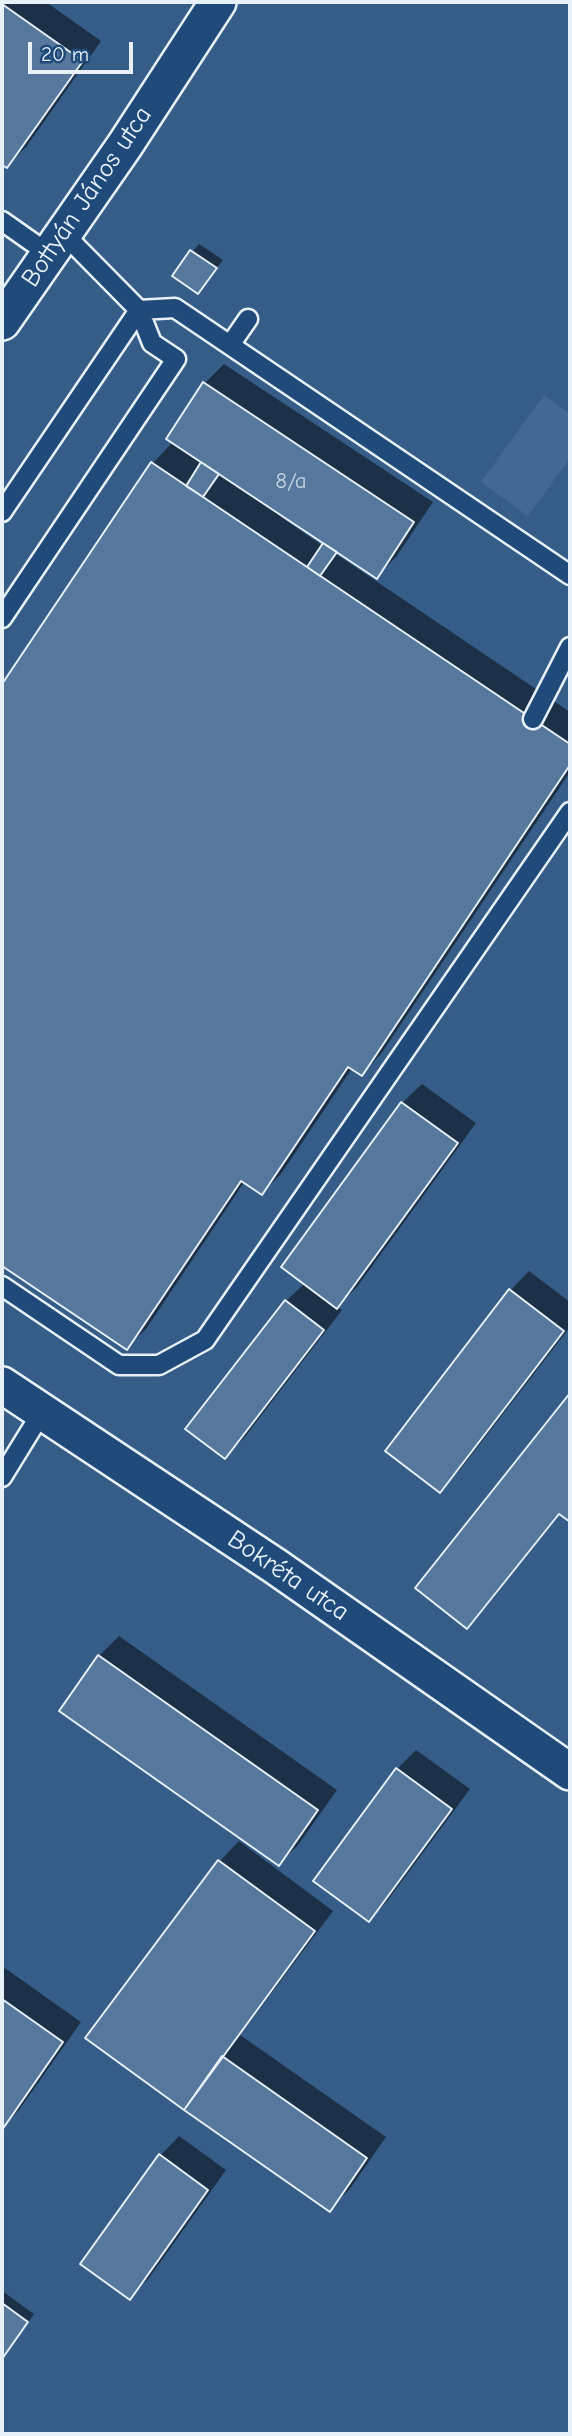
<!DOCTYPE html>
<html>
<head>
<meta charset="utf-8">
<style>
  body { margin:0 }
  #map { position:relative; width:572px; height:2436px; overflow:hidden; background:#27517f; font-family:"Comic Neue",sans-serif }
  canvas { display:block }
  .frame { position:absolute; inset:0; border:4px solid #e8f1f8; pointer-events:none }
  .scale { position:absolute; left:28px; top:42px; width:105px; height:32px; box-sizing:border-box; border:4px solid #e8f1f8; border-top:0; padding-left:9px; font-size:21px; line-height:24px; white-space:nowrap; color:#e8f1f8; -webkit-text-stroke:5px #1f4a7a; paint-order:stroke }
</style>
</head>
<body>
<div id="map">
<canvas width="572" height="2436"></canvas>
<div class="frame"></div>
<div class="scale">20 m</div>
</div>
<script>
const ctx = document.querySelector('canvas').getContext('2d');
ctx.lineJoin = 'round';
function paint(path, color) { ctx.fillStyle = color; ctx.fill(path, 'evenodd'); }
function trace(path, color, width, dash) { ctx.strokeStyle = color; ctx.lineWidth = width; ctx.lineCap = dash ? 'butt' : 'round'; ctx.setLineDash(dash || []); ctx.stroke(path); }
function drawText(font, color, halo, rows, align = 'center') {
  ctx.font = font + ' "Comic Neue",sans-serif'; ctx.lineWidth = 5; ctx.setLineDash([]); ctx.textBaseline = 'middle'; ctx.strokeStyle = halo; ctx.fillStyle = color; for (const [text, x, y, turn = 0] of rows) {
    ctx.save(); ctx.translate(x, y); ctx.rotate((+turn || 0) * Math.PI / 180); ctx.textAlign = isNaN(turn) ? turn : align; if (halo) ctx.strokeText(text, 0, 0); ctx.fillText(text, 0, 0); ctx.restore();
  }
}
paint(new Path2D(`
  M2 2H570V2434H2Z`), '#355d88');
paint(new Path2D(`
  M544 395 570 414V458L528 516 481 482Z`), '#436891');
paint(new Path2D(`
  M2 2H46L101 41 26 147 6 166 2 163Z
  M199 244 223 260 198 292 174 275Z
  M224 364 433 502 396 557 376 577 338 551 336 554 570 712V772L381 1054 362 1074 353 1067 281 1174 262 1193 245 1181 146 1329 126 1348 2 1264V687L152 464 173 442 168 439 205 383ZM283 514 326 543 323 546 281 517Z
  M422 1084 476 1123 357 1287 337 1306 342 1310 244 1438 225 1457 286 1301 305 1283 402 1103Z
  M529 1271 570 1302V1327L459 1471 440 1491 510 1291Z
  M570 1396V1520L561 1513 486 1607 466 1627 417 1587Z
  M119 1636 337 1790 298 1845 279 1864 61 1710 99 1656Z
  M416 1750 470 1789 388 1900 369 1920 397 1769Z
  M239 1841 333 1911 240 2035 386 2137 349 2190 329 2209 88 2037 220 1861Z
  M2 1966 81 2022 19 2110 2 2128Z
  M179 2136 226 2170 149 2278 129 2297 160 2156Z
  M2 2291 34 2314 2 2359Z`), '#0007');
const building = new Path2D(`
  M2 4 83 61 7 168 2 165Z
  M190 250 217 268 198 294 172 276Z
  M203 382 414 522 377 579 166 439Z
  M151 462 570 744V765L362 1076 348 1067 262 1195 241 1181 127 1350 2 1266V684Z
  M201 462 219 474 203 497 186 486Z
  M323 543 337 552 320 576 307 567Z
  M401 1102 458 1143 337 1309 281 1267Z
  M509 1289 564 1331 440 1493 385 1451Z
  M285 1300 324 1330 225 1459 185 1429Z
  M570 1393V1522L559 1514 467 1629 415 1588Z
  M98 1655 318 1810 279 1866 59 1711Z
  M396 1768 452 1809 369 1922 313 1881Z
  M218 1860 315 1931 184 2110 85 2038Z
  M2 1999 63 2042 2 2130Z
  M222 2056 367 2158 330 2212 184 2110Z
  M159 2154 208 2190 130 2300 80 2264Z
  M2 2303 28 2322 2 2359Z`);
paint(building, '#57789d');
trace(building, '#e8f1f8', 2);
const service = new Path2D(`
  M2 221 49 254
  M63 233 139 310 175 308 570 575
  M230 345 248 319
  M2 512 139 310
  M2 618 176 359 152 343 139 310
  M533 719 570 647
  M2 1286 119 1365H159L205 1340 570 812
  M2 1477 42 1412`);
const minor = new Path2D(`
  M2 322 125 145 218 2
  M2 1385 275 1566 570 1772`);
trace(service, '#e8f1f8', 23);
trace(minor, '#e8f1f8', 40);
trace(service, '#1f4a7a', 18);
trace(minor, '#1f4a7a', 35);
drawText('23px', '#c4d3e1', null, [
  ["8/a",291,481]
]);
drawText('26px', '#e8f1f8', '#1f4a7a', [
  ["Bottyán János utca",87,197,-56],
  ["Bokréta utca",288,1576,34]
]);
</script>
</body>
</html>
